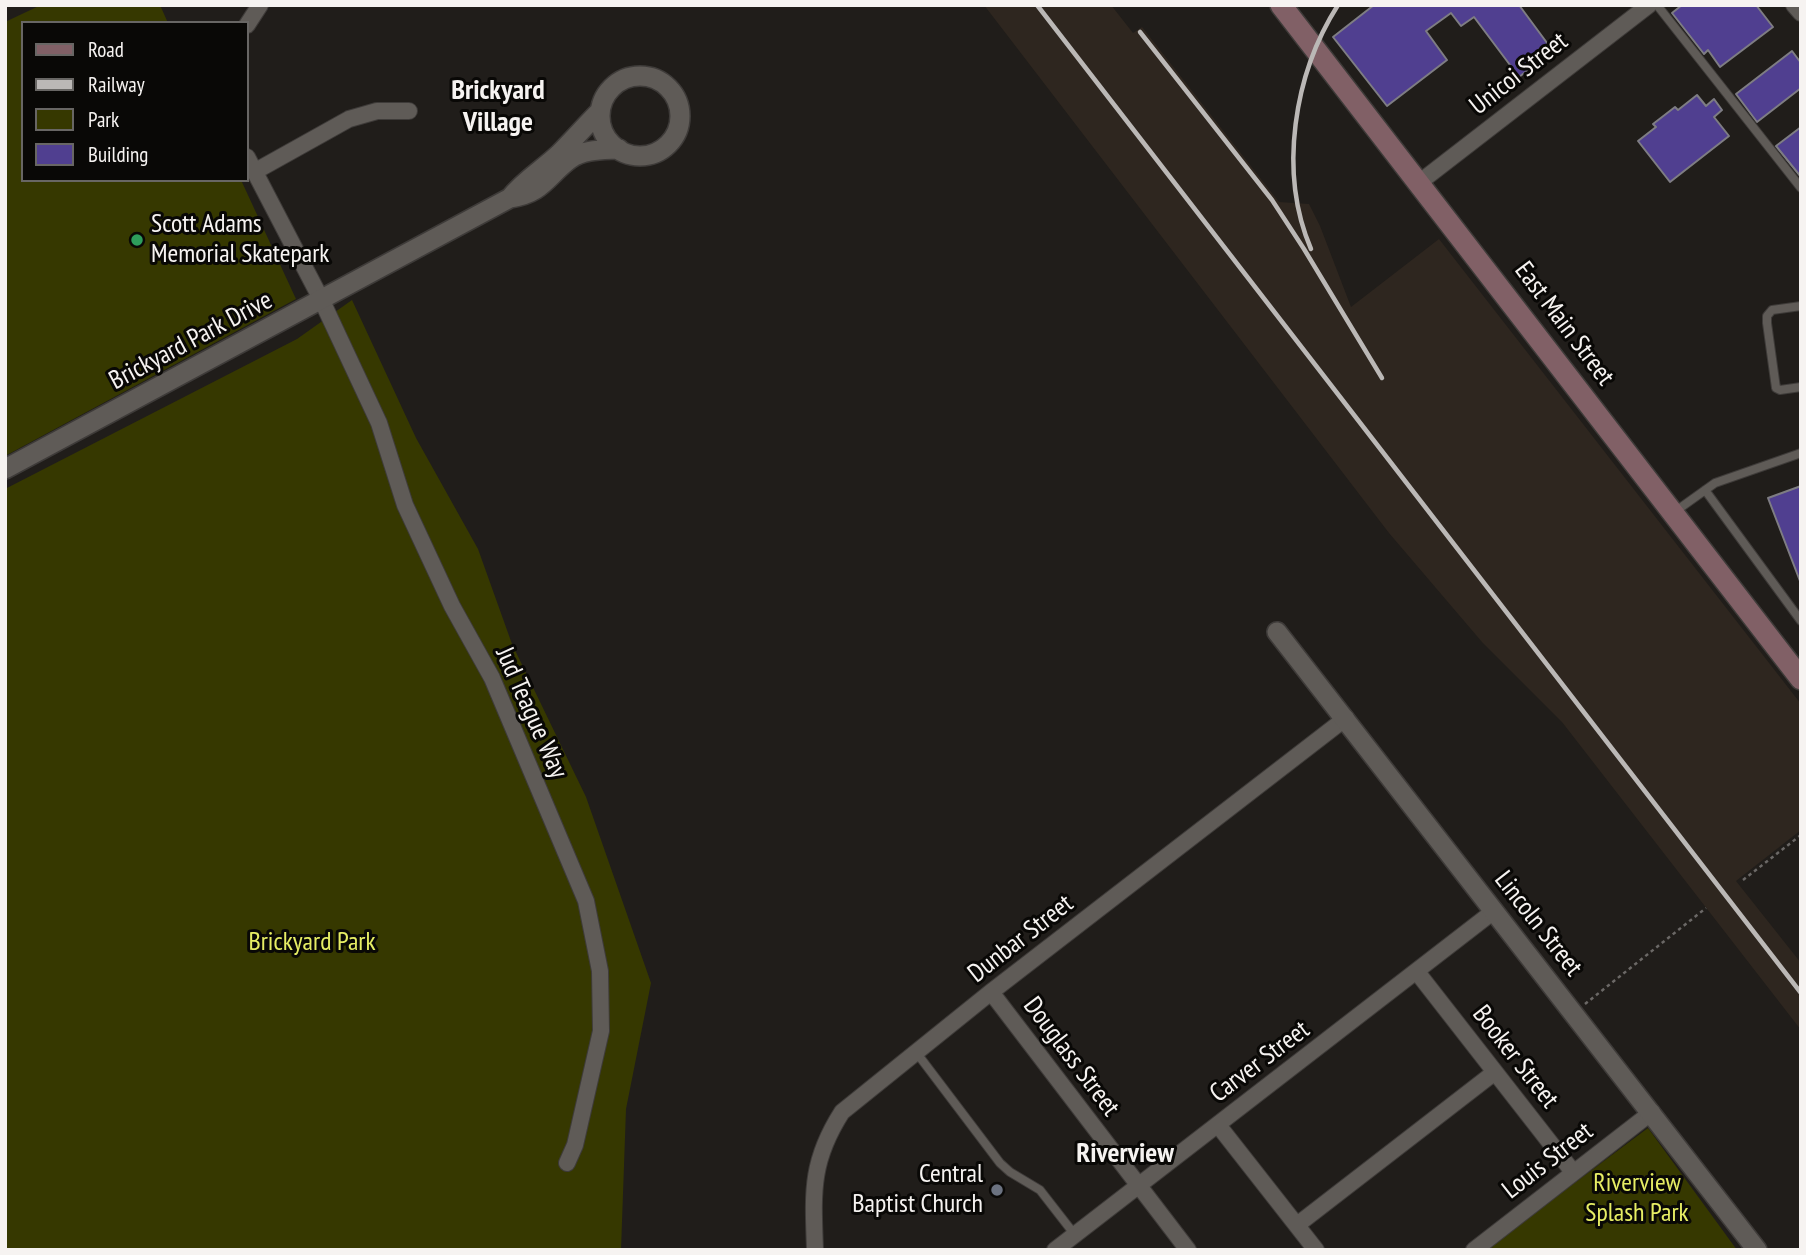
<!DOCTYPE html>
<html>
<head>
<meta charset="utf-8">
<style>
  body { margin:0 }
  #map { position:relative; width:1806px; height:1255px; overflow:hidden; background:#201d1a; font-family:"PT Sans Narrow",sans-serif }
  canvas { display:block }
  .frame { position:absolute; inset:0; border:7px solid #f6f3f1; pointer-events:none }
  .legend { position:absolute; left:21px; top:21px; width:228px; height:161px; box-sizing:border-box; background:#090806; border:2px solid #686664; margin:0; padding:9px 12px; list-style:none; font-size:21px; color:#f6f3f1 }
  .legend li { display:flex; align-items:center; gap:14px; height:35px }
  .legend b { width:35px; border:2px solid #686664 }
</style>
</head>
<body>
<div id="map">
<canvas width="1806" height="1255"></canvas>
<div class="frame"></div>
<ul class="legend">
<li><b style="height:9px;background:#816066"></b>Road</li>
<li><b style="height:9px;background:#bbb8b6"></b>Railway</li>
<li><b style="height:19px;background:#363800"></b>Park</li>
<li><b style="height:19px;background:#503f90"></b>Building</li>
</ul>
</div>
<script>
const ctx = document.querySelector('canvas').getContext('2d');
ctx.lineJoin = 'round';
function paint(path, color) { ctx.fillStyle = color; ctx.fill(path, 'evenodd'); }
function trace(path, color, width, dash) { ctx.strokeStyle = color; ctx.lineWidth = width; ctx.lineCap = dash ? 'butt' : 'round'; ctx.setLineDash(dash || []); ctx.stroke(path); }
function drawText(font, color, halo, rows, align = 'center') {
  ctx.font = font + ' "PT Sans Narrow",sans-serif'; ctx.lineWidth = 6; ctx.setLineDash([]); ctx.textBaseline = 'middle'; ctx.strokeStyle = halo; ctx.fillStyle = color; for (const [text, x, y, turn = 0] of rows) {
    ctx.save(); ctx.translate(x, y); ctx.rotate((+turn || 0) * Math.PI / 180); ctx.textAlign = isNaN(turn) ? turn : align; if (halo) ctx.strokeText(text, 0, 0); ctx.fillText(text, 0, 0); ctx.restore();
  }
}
paint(new Path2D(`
  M984 5H1111L1133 33 1142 27 1279 202 1309 204 1320 226 1351 307 1439 239 1801 704V830L1736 881 1801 963V1030L1562 722 1482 642 1389 533Z`), '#2e261f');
paint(new Path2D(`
  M41 5H160L168 23H23V180H241L296 299 5 456V22Z
  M352 300 416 438 478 549 512 644 586 797 651 983 626 1109 621 1250H5V489L297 339Z
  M1648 1128 1737 1250H1485Z`), '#363800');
const building = new Path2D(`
  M1374 5H1519L1553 51 1519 77 1474 17 1461 26 1451 13 1426 31 1447 60 1387 106 1333 37Z
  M1682 5H1756L1773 27 1720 67 1708 50 1704 54 1672 13Z
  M1792 51 1801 63V88L1757 122 1736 94Z
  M1697 95 1706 106 1714 99 1722 110 1714 117 1729 136 1670 182 1638 141 1656 127 1653 124 1675 107 1678 110Z
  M1801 127V177L1776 146Z
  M1801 486V581H1800L1768 498Z`);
paint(building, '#503f90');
trace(building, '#7e7d83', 2);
const service = new Path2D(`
  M1657 5 1801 188
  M1801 306 1772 310 1767 316V323L1776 388 1780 390 1801 387
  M1705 490 1801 621
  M1673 513 1715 483 1801 453
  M916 1052 1000 1163 1010 1172 1040 1190 1075 1235`);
const minor = new Path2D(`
  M1794 5 1801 13
  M247 25 260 5
  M247 157 322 301 379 423 405 505 452 606 492 678 586 901 600 971 601 1031 575 1145 567 1163
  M254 172 349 119 377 111H409
  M1420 182 1649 5
  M1417 972 1573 1172
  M991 992 1188 1250
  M1218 1125 1316 1250
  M1297 1225 1495 1072
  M815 1250C813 1193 810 1162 842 1112L991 992 1346 718
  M1055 1250 1494 911
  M1474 1250 1652 1112`);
const tertiary = new Path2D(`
  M600 116a40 40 0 1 1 80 0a40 40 0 1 1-80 0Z
  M510 198C524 180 542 170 559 154 573 140 586 125 600 111
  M5 469 510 198C543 193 546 177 570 159 584 149 603 150 619 149
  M1277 632 1757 1250`);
const secondary = new Path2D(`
  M1281 5 1801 679`);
trace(service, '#3e3b39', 10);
trace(minor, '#3e3b39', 18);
trace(tertiary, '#3e3b39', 22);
trace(secondary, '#3e3b39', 24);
trace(new Path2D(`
  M1743 880 1801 835
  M1585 1004 1706 908`), '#6b6866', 2.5, [3.5, 3.5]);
trace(service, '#5f5b57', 8);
trace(minor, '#5f5b57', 16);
trace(tertiary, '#5f5b57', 19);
trace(secondary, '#816066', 21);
trace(new Path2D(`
  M1037 5 1801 993
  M1140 32 1272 200 1304 249 1382 378
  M1311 249C1278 172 1294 74 1338 5`), '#bbb8b6', 4.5);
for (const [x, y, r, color] of [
  [137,240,7,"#2e9e5b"],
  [997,1190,7,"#6b7280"]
]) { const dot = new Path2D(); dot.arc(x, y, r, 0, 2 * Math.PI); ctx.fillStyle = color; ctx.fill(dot); trace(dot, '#090806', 2.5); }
drawText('26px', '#f6f3f1', '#090806', [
  ["Unicoi Street",1519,74,-38],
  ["East Main Street",1564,324,53],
  ["Brickyard Park Drive",191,341,-28],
  ["Jud Teague Way",531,713,66],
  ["Lincoln Street",1538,924,52],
  ["Dunbar Street",1021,939,-38],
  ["Douglass Street",1071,1057,53],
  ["Booker Street",1515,1057,52],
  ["Carver Street",1260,1062,-37],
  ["Louis Street",1548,1161,-38]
]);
drawText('26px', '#f6f3f1', '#090806', [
  ["Scott Adams",151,225],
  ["Memorial Skatepark",151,255],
  ["Central",983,1175,"right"],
  ["Baptist Church",983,1205,"right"]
], 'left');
drawText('26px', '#e6ed64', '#090806', [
  ["Brickyard Park",312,943],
  ["Riverview",1637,1184],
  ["Splash Park",1637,1214]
]);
drawText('bold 28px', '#f6f3f1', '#090806', [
  ["Brickyard",498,91],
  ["Village",498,123],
  ["Riverview",1125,1154]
]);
</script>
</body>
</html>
